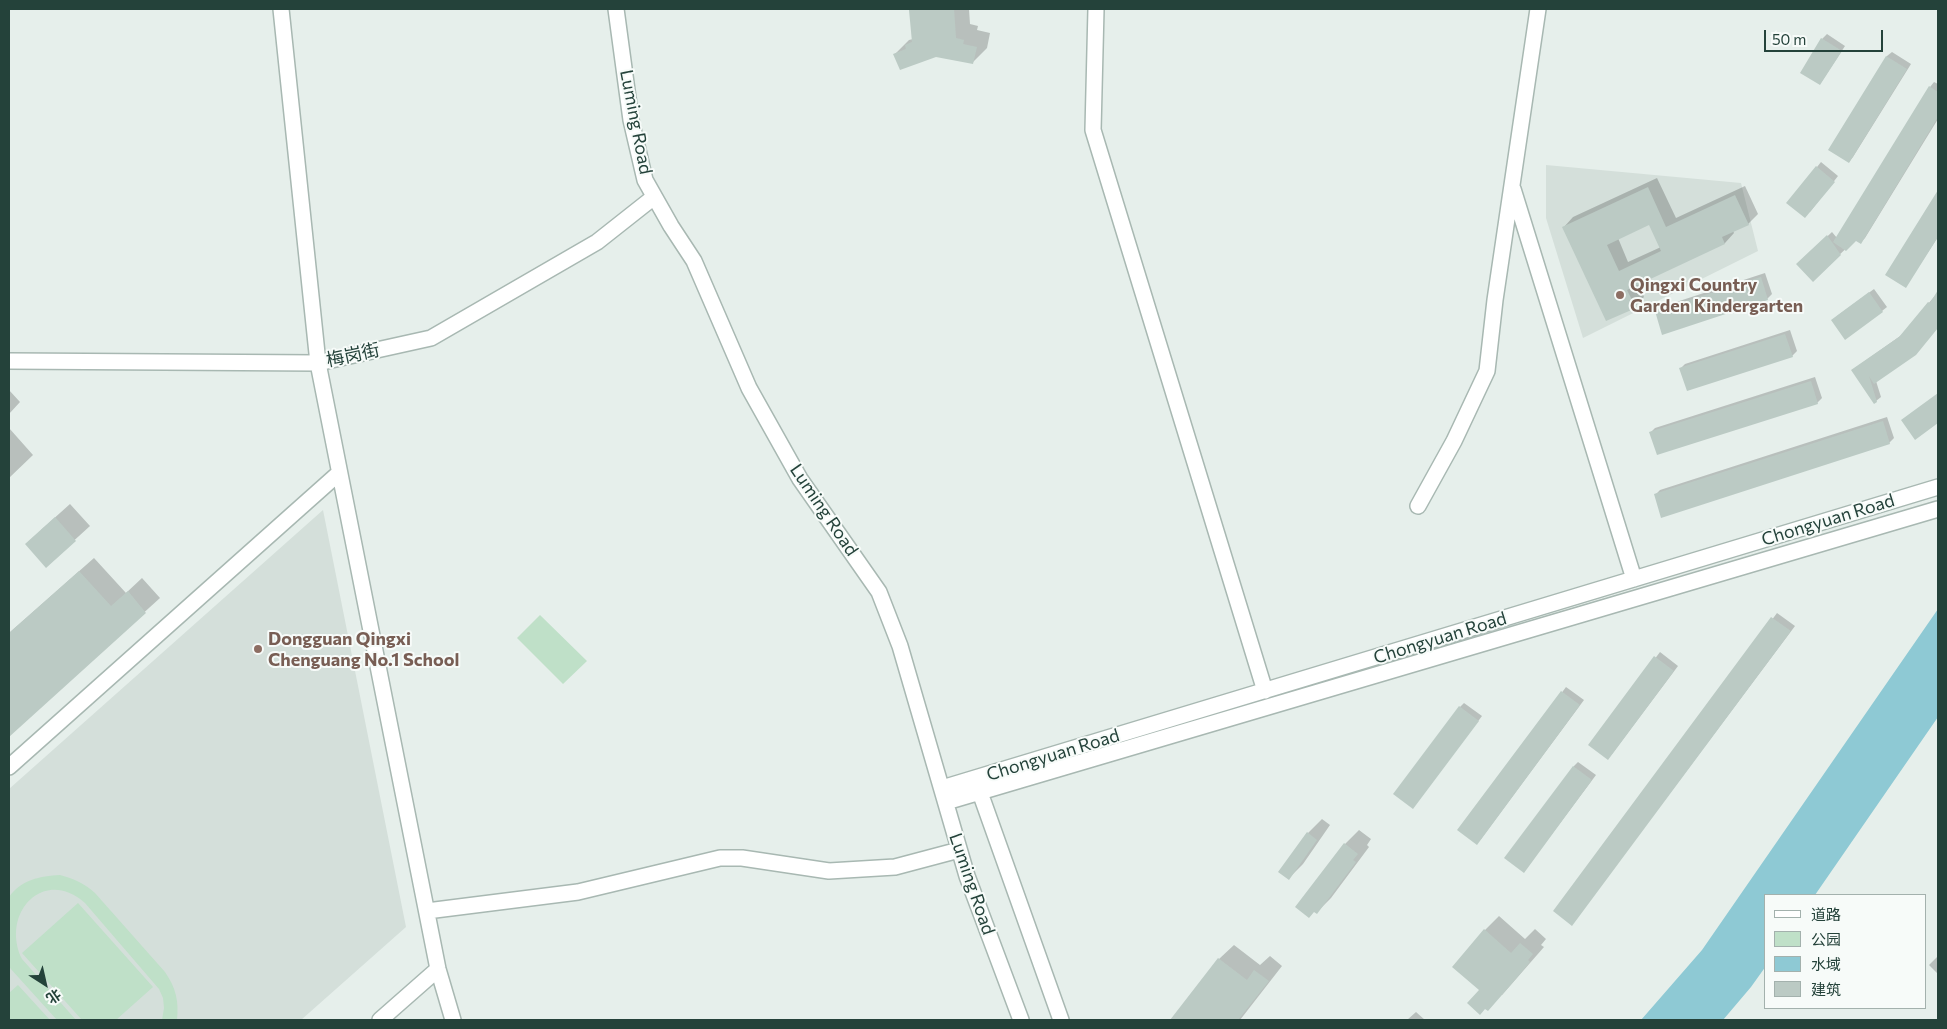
<!DOCTYPE html>
<html>
<head>
<meta charset="utf-8">
<style>
  body { margin:0 }
  #map { position:relative; width:1947px; height:1029px; overflow:hidden; background:#e6efeb; font-family:Commissioner,"Noto Sans SC",sans-serif }
  canvas { display:block }
  .frame { position:absolute; inset:0; border:10px solid #24423a; pointer-events:none }
  .legend { position:absolute; left:1764px; top:894px; width:162px; height:115px; box-sizing:border-box; background:#f7fbf9; border:1px solid #a3b1ad; margin:0; padding:6px 9px; list-style:none; font-size:15px; color:#24423a }
  .legend li { display:flex; align-items:center; gap:10px; height:25px }
  .legend b { width:25px; border:1px solid #a3b1ad }
  .north { position:absolute; left:20px; top:959px; width:50px; height:50px; -webkit-text-stroke:4px #f7fbf9; paint-order:stroke; rotate:145deg; font-size:14px; font-weight:700; line-height:20px; text-align:center; color:#24423a }
  .north::after { content:''; display:block; margin:auto; width:18px; height:22px; background:#24423a; clip-path:polygon(50% 0,100% 100%,50% 72%,0 100%) }
  .scale { position:absolute; left:1764px; top:30px; width:119px; height:22px; box-sizing:border-box; border:2px solid #24423a; border-top:0; padding-left:6px; font-size:15px; line-height:18px; white-space:nowrap; color:#24423a; -webkit-text-stroke:4px #f7fbf9; paint-order:stroke }
</style>
</head>
<body>
<div id="map">
<canvas width="1947" height="1029"></canvas>
<div class="frame"></div>
<ul class="legend">
<li><b style="height:6px;background:#fff"></b>道路</li>
<li><b style="height:14px;background:#bfe0c8"></b>公园</li>
<li><b style="height:14px;background:#8ec9d4"></b>水域</li>
<li><b style="height:14px;background:#bbcac4"></b>建筑</li>
</ul>
<div class="north">北</div>
<div class="scale">50 m</div>
</div>
<script>
const ctx = document.querySelector('canvas').getContext('2d');
ctx.lineJoin = 'round';
function paint(path, color) { ctx.fillStyle = color; ctx.fill(path, 'evenodd'); }
function trace(path, color, width, dash) { ctx.strokeStyle = color; ctx.lineWidth = width; ctx.lineCap = dash ? 'butt' : 'round'; ctx.setLineDash(dash || []); ctx.stroke(path); }
function drawText(font, color, halo, rows, align = 'center') {
  ctx.font = font + ' Commissioner,"Noto Sans SC",sans-serif'; ctx.lineWidth = 4; ctx.setLineDash([]); ctx.textBaseline = 'middle'; ctx.strokeStyle = halo; ctx.fillStyle = color; for (const [text, x, y, turn = 0] of rows) {
    ctx.save(); ctx.translate(x, y); ctx.rotate((+turn || 0) * Math.PI / 180); ctx.textAlign = isNaN(turn) ? turn : align; if (halo) ctx.strokeText(text, 0, 0); ctx.fillText(text, 0, 0); ctx.restore();
  }
}
paint(new Path2D(`
  M1546 165 1741 183 1758 251 1583 338 1546 218Z
  M323 510 406 927 301 1020H9V789Z`), '#d4dfda');
paint(new Path2D(`
  M540 615 587 661 563 684 517 638Z
  M60 875C74 879 84 883 95 893L165 972C176 988 179 1001 177 1020H162L164 1008 163 998 159 989 85 903C44 866 0 913 22 959L76 1020H57L10 968 9 966V897C21 880 40 876 60 875Z
  M78 903 153 987 116 1020H82L22 953Z
  M18 985 50 1020H9V993Z`), '#bfe0c8');
paint(new Path2D(`
  M1938 609V717L1815 895H1766V966L1751 987 1723 1020H1641L1702 950Z`), '#8ec9d4');
paint(new Path2D(`
  M913 9H969L970 24 978 26 977 30 990 33 987 48 973 62 936 55 895 54 909 40 913 39 910 11Z
  M1827 34 1845 46 1820 84 1822 39Z
  M1892 52 1911 64 1853 157 1849 162 1830 150 1887 56Z
  M1934 82 1938 84V119L1865 238 1861 242 1856 239 1813 280 1798 264 1832 232 1837 238 1930 87Z
  M1821 162 1838 176 1810 212 1817 167Z
  M1657 178 1676 218 1745 186 1758 214 1748 224 1733 231 1734 233 1725 243 1638 283 1644 297 1635 306 1564 227 1573 217ZM1650 223 1661 247 1628 262 1618 238Z
  M1938 192V237L1906 286 1887 275Z
  M1765 273 1772 294 1767 299 1656 311 1661 307Z
  M1874 289 1887 307 1882 311 1837 316Z
  M1938 292V326L1917 352 1876 381 1881 397 1876 401 1852 370 1903 334Z
  M1790 330 1797 351 1792 356 1681 368 1685 364Z
  M1815 377 1822 398 1817 403 1651 432 1655 428Z
  M9 390 20 402 9 414Z
  M1887 417 1894 438 1889 443 1655 495 1660 490Z
  M9 428 33 455 9 478Z
  M70 504 90 526 46 566 41 530Z
  M94 558 126 593 142 578 160 598 9 735V633Z
  M1777 613 1795 626 1572 924 1554 911Z
  M1660 652 1678 666 1612 754 1590 745Z
  M1566 687 1584 700 1481 839 1459 830Z
  M1464 703 1482 716 1413 808 1460 707Z
  M1578 762 1596 775 1528 866 1574 766Z
  M1322 819 1330 825 1303 864 1289 878 1308 833Z
  M1359 830 1371 839 1367 845 1369 847 1331 898 1317 912 1315 911 1345 844Z
  M1499 916 1525 939 1535 929 1546 939 1541 945 1544 947 1502 995 1481 990 1485 930Z
  M1234 945 1260 965 1270 956 1282 966 1240 1020H1171L1219 959Z
  M1938 956V974L1929 965Z
  M1416 1012 1425 1020H1407Z`), '#0003');
paint(new Path2D(`
  M927 9H954L956 38 964 40 963 44 977 47 973 64 936 57 900 70 893 54 906 49 905 45 912 42 909 10Z
  M1821 38 1842 51 1820 85 1800 73Z
  M1886 56 1907 69 1849 163 1828 150Z
  M1929 86 1938 92V117L1861 244 1856 241 1846 251 1833 242Z
  M1816 166 1835 182 1805 218 1786 203Z
  M1648 187 1666 227 1735 195 1749 225 1722 237 1725 244 1627 290 1636 308 1606 321 1562 227ZM1649 225 1661 251 1619 271 1607 245Z
  M1938 190V237L1906 288 1885 275Z
  M1827 235 1841 255 1813 282 1796 264Z
  M1761 277 1768 300 1662 335 1655 311Z
  M1938 290V328L1916 355 1874 384 1869 376 1877 402 1874 404 1851 370 1899 337 1928 302 1930 303Z
  M1869 292 1883 312 1845 340 1831 320Z
  M1785 334 1793 357 1687 391 1679 368Z
  M1811 381 1818 404 1657 455 1649 432Z
  M1938 393V423L1915 440 1901 420Z
  M1883 421 1890 444 1661 518 1654 494Z
  M55 517 76 541 46 568 25 544Z
  M79 571 111 606 128 591 146 613 9 737V633Z
  M1771 617 1791 631 1572 926 1553 911Z
  M1654 656 1674 671 1608 760 1588 745Z
  M1561 691 1580 705 1477 845 1457 830Z
  M1459 706 1479 721 1413 809 1393 794Z
  M1573 766 1592 780 1524 873 1504 858Z
  M1307 832 1317 840 1289 880 1278 872Z
  M1344 843 1358 854 1353 860 1356 862 1317 914 1314 912 1309 918 1295 907Z
  M1484 929 1511 953 1520 943 1533 954 1528 960 1530 962 1515 980 1488 1011 1485 1009 1480 1015 1467 1003 1479 990 1452 967Z
  M1218 958 1247 980 1254 970 1269 981 1238 1020H1170Z`), '#bbcac4');
const minor = new Path2D(`
  M281 9 318 363 438 969 453 1020
  M616 9 631 120 645 180 671 226 694 261 749 388 800 479 879 592 900 646 967 876 1021 1020
  M1096 9 1093 130 1265 691
  M1513 189 1634 579
  M9 361 318 363 431 338 597 242 654 197
  M1418 506 1454 441 1487 371 1495 300 1538 9
  M9 767 339 473
  M977 784 1061 1020
  M942 788 1938 487
  M946 802 1938 509
  M427 911 578 892 720 858H742L829 871 895 867 959 850
  M380 1020 438 969`);
trace(minor, '#a8b8b2', 18);
trace(minor, '#fff', 15);
for (const [x, y, r, color] of [
  [1620,295,5,"#8d6e63"],
  [258,649,5,"#8d6e63"]
]) { const dot = new Path2D(); dot.arc(x, y, r, 0, 2 * Math.PI); ctx.fillStyle = color; ctx.fill(dot); trace(dot, '#f7fbf9', 2); }
drawText('18px', '#24423a', '#f7fbf9', [
  ["Luming Road",636,122,79],
  ["梅岗街",353,355,-12],
  ["Luming Road",824,510,56],
  ["Chongyuan Road",1828,520,-17],
  ["Chongyuan Road",1440,638,-17],
  ["Chongyuan Road",1053,755,-17],
  ["Luming Road",972,884,71]
]);
drawText('bold 18px', '#785e54', '#f7fbf9', [
  ["Qingxi Country",1630,285],
  ["Garden Kindergarten",1630,306],
  ["Dongguan Qingxi",268,639],
  ["Chenguang No.1 School",268,660]
], 'left');
</script>
</body>
</html>
